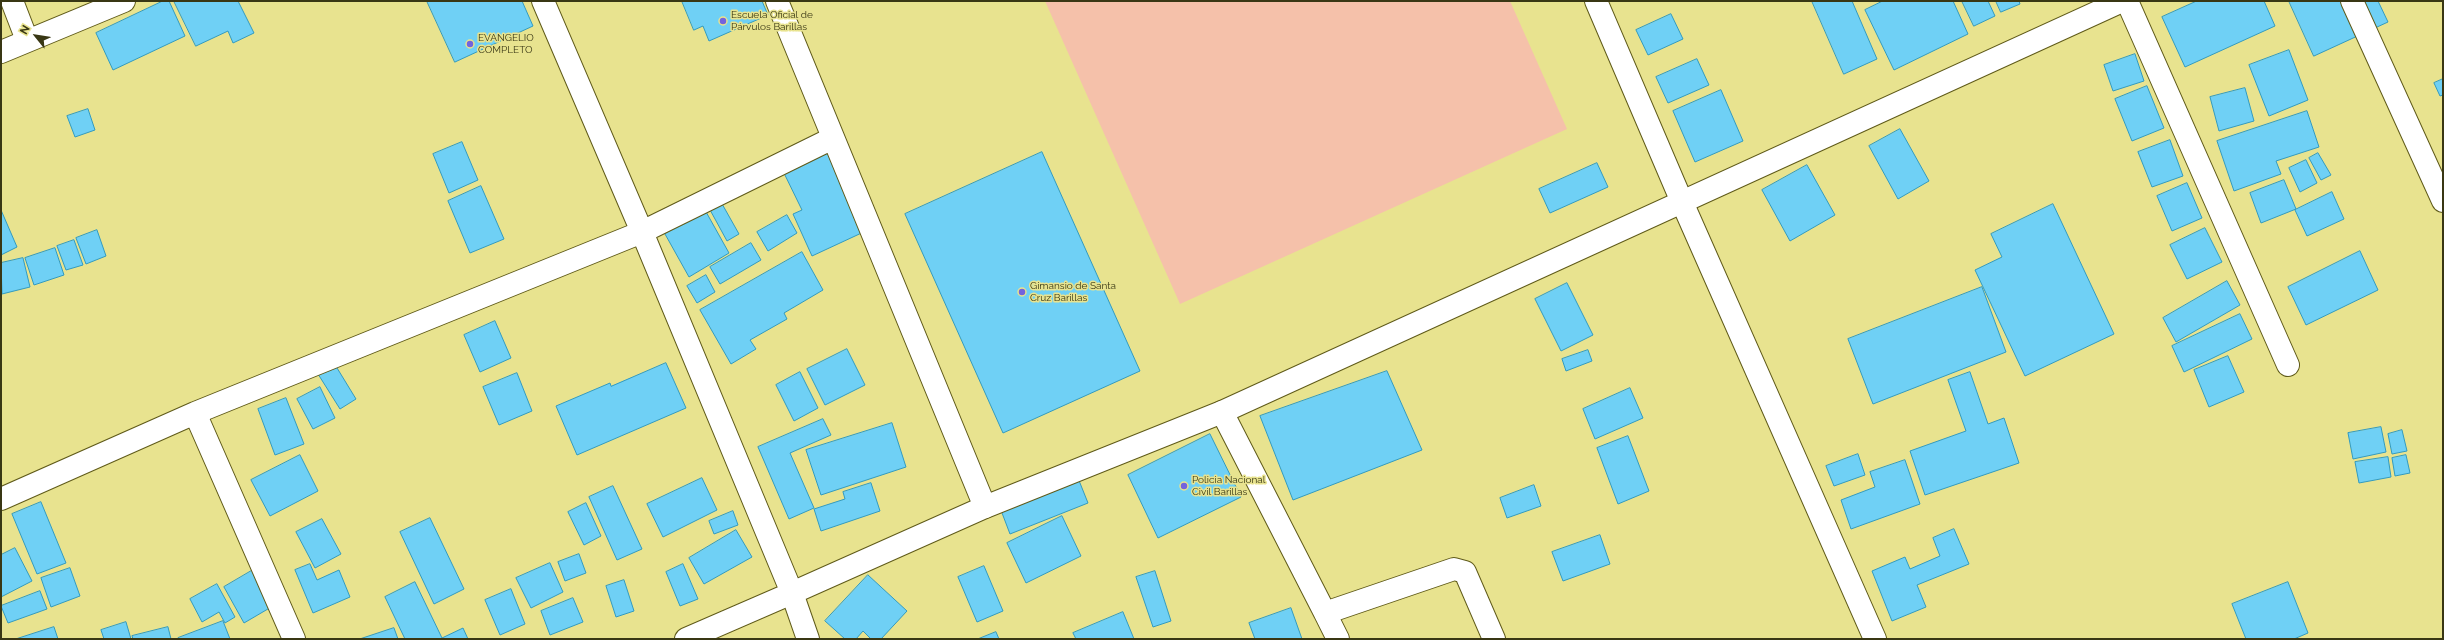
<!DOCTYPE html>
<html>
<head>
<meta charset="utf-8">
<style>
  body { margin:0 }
  #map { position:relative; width:2444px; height:640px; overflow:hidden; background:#e8e38f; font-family:Raleway,sans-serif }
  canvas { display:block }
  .frame { position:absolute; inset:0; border:2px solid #393714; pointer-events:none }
  .north { position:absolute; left:16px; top:16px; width:40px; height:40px; -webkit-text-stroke:3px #e8e38f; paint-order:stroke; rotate:300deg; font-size:11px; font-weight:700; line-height:16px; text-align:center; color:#393714 }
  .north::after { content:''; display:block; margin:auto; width:14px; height:18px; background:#393714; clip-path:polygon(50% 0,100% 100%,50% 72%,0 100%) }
</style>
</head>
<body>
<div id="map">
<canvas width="2444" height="640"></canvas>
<div class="frame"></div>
<div class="north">N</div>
</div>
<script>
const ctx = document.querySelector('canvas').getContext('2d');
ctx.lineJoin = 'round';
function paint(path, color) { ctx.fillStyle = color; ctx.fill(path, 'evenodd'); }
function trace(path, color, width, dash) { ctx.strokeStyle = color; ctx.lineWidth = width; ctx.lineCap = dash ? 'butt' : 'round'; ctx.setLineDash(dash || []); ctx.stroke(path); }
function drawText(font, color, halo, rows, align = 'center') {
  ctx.font = font + ' Raleway,sans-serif'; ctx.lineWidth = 3; ctx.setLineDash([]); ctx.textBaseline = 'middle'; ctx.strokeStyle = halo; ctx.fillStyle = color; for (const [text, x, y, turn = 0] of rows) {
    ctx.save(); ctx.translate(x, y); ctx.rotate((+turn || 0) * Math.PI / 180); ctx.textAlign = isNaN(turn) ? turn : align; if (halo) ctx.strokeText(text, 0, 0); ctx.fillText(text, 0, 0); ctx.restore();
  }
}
paint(new Path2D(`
  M1045 1H1510L1567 129 1180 304Z`), '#f5c1aa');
const building = new Path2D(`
  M163 1H169L185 36 113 70 96 33Z
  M174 1H238L254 33 233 43 228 31 196 46Z
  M427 1H522L533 26 455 62Z
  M682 1H762L768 15 709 41 703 26 694 30Z
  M1812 1H1852L1877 59 1844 74Z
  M1883 1H1953L1968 34 1894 70 1865 10Z
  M1962 1H1988L1995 16 1974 26Z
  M1996 1H2019L2020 4 2001 12Z
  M2197 1H2264L2275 26 2185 67 2162 17Z
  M2289 1H2378L2388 22 2314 56Z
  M1671 14 1683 39 1648 55 1636 30Z
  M2289 50 2308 100 2269 116 2249 65Z
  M2135 54 2144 81 2113 91 2104 65Z
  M1697 59 1709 85 1668 103 1656 77Z
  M2443 79V95L2440 96 2434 83Z
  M2147 86 2164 128 2132 141 2115 99Z
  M2245 88 2254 121 2219 131 2210 97Z
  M1721 90 1743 141 1695 162 1673 111Z
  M88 109 95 130 75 137 67 116Z
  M2307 111 2319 147 2276 161 2281 174 2234 191 2217 141Z
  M1900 129 1929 181 1898 199 1869 146Z
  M2170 140 2183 176 2152 187 2138 152Z
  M462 142 478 180 449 193 433 154Z
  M828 146 868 230 812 256 793 214 802 210 782 169Z
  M1042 152 1140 371 1003 433 905 214Z
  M2318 153 2331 175 2321 180 2309 158Z
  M2306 160 2317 183 2300 192 2289 168Z
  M1597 163 1608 187 1550 213 1539 189Z
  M1807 165 1835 215 1790 241 1762 190Z
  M2284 180 2296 209 2261 223 2250 193Z
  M2187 183 2202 218 2172 231 2157 196Z
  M481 186 504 239 470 253 448 201Z
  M2332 192 2344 219 2307 236 2295 210Z
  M721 202 739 234 727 241 709 208Z
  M2053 204 2114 334 2025 376 1975 270 2002 257 1991 234Z
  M1 210 17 247 1 255Z
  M705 210 729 253 689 277 665 234Z
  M787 215 797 233 768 251 757 232Z
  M2205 228 2222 262 2187 279 2170 245Z
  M97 230 106 256 86 264 76 238Z
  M74 240 83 265 66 270 57 246Z
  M751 243 761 260 720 284 710 267Z
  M55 248 64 275 34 285 25 258Z
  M2360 251 2378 290 2306 325 2288 287Z
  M802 252 823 290 784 313 787 319 750 340 756 349 731 364 700 310Z
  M23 258 30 287 2 294 1 263Z
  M706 275 715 292 697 303 687 286Z
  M2227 281 2240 305 2176 342 2163 318Z
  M1567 283 1593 335 1561 351 1535 299Z
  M1982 287 2006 352 1873 404 1848 339Z
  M2240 314 2252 339 2184 372 2172 346Z
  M495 321 511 358 480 372 464 335Z
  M847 349 865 385 825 405 807 369Z
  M1588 350 1592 361 1566 371 1562 359Z
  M2228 356 2244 392 2209 407 2194 370Z
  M334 363 356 399 340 409 318 374Z
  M666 363 686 408 577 455 556 406 610 383 611 386Z
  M1387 371 1422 450 1293 500 1260 416Z
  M800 372 818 408 794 421 776 385Z
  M1970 372 1988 424 2004 418 2019 463 1925 495 1910 451 1966 431 1948 380Z
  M517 373 532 411 499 425 483 387Z
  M320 387 335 418 313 429 297 399Z
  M1630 388 1643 418 1595 439 1583 409Z
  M286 398 304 444 275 455 258 409Z
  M823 419 831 435 790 453 814 508 789 519 758 447Z
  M892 423 906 467 821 495 806 450Z
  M2381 427 2386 452 2353 459 2348 433Z
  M2402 430 2407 451 2392 454 2388 434Z
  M1210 434 1241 497 1158 538 1128 475Z
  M1628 436 1649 491 1618 504 1597 448Z
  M1858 454 1865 475 1834 486 1826 466Z
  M300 455 318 491 270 516 251 480Z
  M2406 455 2410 473 2395 476 2392 458Z
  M2388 457 2391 477 2359 483 2355 462Z
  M1905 460 1920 504 1851 529 1841 500 1875 487 1870 472Z
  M1076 473 1088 503 1010 534 999 505Z
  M702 478 717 510 663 537 647 504Z
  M871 483 880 511 821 531 814 509 845 499 843 492Z
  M1534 485 1541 506 1507 518 1500 498Z
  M613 486 642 549 617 560 589 497Z
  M41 502 66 563 37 574 12 514Z
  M586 503 601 536 584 545 568 512Z
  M733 511 738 525 714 534 709 521Z
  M1062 516 1081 556 1026 583 1007 543Z
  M430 518 464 589 434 604 400 532Z
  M322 519 341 554 315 568 296 532Z
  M1954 529 1969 564 1917 585 1926 607 1892 621 1872 571 1905 557 1910 569 1940 556 1933 538Z
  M736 530 752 557 704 584 689 558Z
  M1600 535 1610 564 1563 581 1552 552Z
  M15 548 32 581 1 597V555Z
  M579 554 586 573 565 581 558 562Z
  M550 563 563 592 531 608 516 578Z
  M310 564 317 580 339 570 350 597 313 613 295 570Z
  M683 564 698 599 680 606 666 572Z
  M984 566 1003 611 977 622 958 577Z
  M70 568 80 596 51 607 41 578Z
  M253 570 273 606 244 623 224 587Z
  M1155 571 1171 621 1153 627 1136 577Z
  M868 575 907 611 881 639H871L863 631 856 639H845L825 621Z
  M624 580 634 611 616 617 606 586Z
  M415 582 442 638 463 628 468 639H405L385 597Z
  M2288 582 2308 633 2294 639H2246L2232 604Z
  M217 584 235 617 225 623 219 612 202 622 190 599Z
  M511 589 525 624 500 635 485 600Z
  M40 591 47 609 8 623 1 606Z
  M573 598 583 622 550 635 541 611Z
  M1291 608 1302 639H1255L1249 623Z
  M1123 612 1134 639H1076L1073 633Z
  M223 621 230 639H178V638Z
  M126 622 131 639H104L101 630Z
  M54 627 58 639H16Z
  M168 627 171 639H133L132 636Z
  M394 628 398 639H360Z
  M996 632 999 639H978Z`);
paint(building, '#6fd0f5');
trace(building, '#339abe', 1);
const minor = new Path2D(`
  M12 1 27 40
  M543 1 642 232 792 593 686 639
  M777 1 985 507
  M1596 1 1682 202 1875 639
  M2127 1 2288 365
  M2352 1 2443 201
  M1222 412 1325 613 1454 569 1465 572 1494 639
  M195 413 294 639
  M1 499 195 413 642 232 833 138
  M1325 613 1338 639`);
const tertiary = new Path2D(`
  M1 52 124 1
  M808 639 792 593 985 507 1222 412 2122 1`);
trace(minor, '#5f5a19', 24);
trace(tertiary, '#5f5a19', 24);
trace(minor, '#fff', 22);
trace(tertiary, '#fff', 22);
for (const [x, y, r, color] of [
  [723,21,4,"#7363dd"],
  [470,44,4,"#7363dd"],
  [1022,292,4,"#7363dd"],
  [1184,486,4,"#7363dd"]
]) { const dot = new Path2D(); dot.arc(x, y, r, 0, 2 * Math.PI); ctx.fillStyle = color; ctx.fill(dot); trace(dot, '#e8e38f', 1.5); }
drawText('10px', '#393714', '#e8e38f', [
  ["Escuela Oficial de",731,15],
  ["Párvulos Barillas",731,27],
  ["EVANGELIO",478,38],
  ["COMPLETO",478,50],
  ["Gimansio de Santa",1030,286],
  ["Cruz Barillas",1030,298],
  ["Policia Nacional",1192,480],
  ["Civil Barillas",1192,492]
], 'left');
</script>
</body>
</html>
